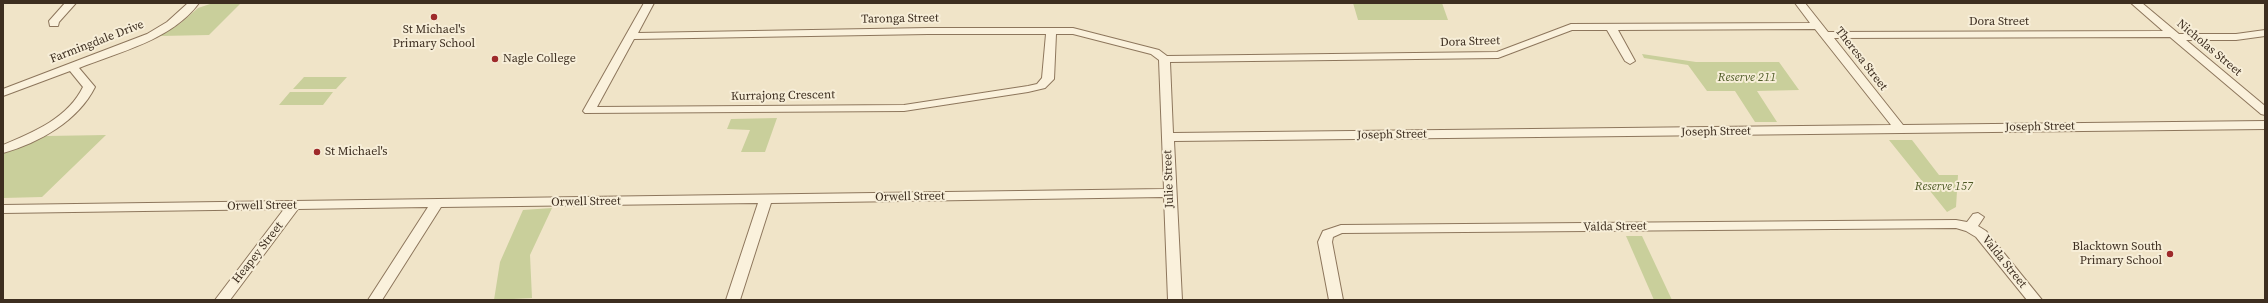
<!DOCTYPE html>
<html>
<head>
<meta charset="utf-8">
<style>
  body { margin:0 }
  #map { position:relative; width:2268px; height:303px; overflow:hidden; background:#f0e4c8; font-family:"Source Serif 4",serif }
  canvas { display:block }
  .frame { position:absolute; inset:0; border:4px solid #3d2e20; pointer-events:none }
</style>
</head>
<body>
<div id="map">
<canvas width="2268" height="303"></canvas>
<div class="frame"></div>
</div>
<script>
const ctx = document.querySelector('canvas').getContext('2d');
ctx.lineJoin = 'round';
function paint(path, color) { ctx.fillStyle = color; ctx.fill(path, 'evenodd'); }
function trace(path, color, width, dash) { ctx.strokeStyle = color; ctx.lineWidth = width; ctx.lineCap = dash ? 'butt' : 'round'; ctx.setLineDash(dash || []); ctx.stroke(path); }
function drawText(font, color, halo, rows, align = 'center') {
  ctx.font = font + ' "Source Serif 4",serif'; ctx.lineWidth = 4; ctx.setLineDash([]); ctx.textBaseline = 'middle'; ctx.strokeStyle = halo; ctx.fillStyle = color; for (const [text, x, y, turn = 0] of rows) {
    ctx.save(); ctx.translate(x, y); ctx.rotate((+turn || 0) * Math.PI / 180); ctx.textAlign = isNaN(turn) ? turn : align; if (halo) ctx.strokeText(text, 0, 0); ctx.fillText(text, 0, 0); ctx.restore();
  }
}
paint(new Path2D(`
  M213 3H241L209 35 160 36 181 23 198 8Z
  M1353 3H1442L1448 20H1358Z
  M1642 54 1696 62H1779L1799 90 1757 91 1777 122H1755L1735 91H1707L1688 65 1644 58Z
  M304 77H347L336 89H293Z
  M290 92H333L323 105H279Z
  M777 118 765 152H741L750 130 727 129 731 119Z
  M106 135 42 197 3 198V154L46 136Z
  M1889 140H1912L1939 175H1958L1956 207 1947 212Z
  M552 208 530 255 532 298 494 300 500 262 523 210Z
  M1626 236H1642L1672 300H1654Z`), '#c9cf9b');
const street = new Path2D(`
  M65 3H76L59 22 58 26H50L49 21Z
  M188 3H199C172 40 119 52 79 68L95 87C78 121 39 143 3 153V145C34 132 68 118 83 87L70 71 3 96V89L147 34 167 22Z
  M644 3H654L638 33 928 28H1073L1159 50 1167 56 1497 52 1571 24 1810 23 1795 3H1805L1828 32 2163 31 2131 3H2142L2179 34H2236L2265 30V36L2236 40H2186L2265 106V115L2261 114 2170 37 1834 38 1903 125 2265 121V129L1174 141 1182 300H1168L1164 197 771 203 740 300H726L758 203 441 207 382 300H368L428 207 298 209 230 300H215L284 209 3 213V205L1164 189 1159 60 1151 54 1073 34H1056L1054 79 1045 88 1028 92 904 111 585 113 583 111ZM1815 29 1891 125 1173 133 1170 62 1498 58 1572 30H1607L1625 61 1630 64 1635 61 1618 30ZM928 34H1046L1042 78 1037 84 1028 86 904 105 597 107 634 39Z
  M1978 213 1984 217 1978 226 1986 231 2042 300H2027L1976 237 1966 231 1956 228 1342 233 1333 237 1332 242 1343 300H1329L1318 242 1323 231 1341 225 1956 220 1967 222 1973 214Z`);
trace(street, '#8d765c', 2);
paint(street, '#faf1dc');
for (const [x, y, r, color] of [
  [434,17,4,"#9e2a2b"],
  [495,59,4,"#9e2a2b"],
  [317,152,4,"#9e2a2b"],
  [2170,254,4,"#9e2a2b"]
]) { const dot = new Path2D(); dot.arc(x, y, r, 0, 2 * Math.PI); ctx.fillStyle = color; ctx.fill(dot); trace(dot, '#f7eed8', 1.5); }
drawText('12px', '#3d2e20', '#f7eed8', [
  ["Taronga Street",900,19,-1],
  ["Dora Street",1999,22],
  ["Farmingdale Drive",97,42,-21],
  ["Dora Street",1470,42,-2],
  ["Nicholas Street",2209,48,40],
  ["Theresa Street",1861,59,52],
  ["Kurrajong Crescent",783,96,-1],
  ["Joseph Street",2040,127,-1],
  ["Joseph Street",1716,132,-1],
  ["Joseph Street",1392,135,-1],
  ["Julie Street",1169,179,-92],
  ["Orwell Street",910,197,-1],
  ["Orwell Street",586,202,-1],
  ["Orwell Street",262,206,-1],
  ["Valda Street",1615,227,-1],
  ["Heapey Street",258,253,-52],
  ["Valda Street",2004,262,51]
]);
drawText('12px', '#3d2e20', '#f7eed8', [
  ["St Michael's",434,30,"center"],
  ["Primary School",434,44,"center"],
  ["Nagle College",503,59],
  ["St Michael's",325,152],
  ["Blacktown South",2162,247,"right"],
  ["Primary School",2162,261,"right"]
], 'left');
drawText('italic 12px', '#4d5a26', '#f7eed8', [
  ["Reserve 211",1747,78],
  ["Reserve 157",1944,187]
]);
</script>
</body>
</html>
